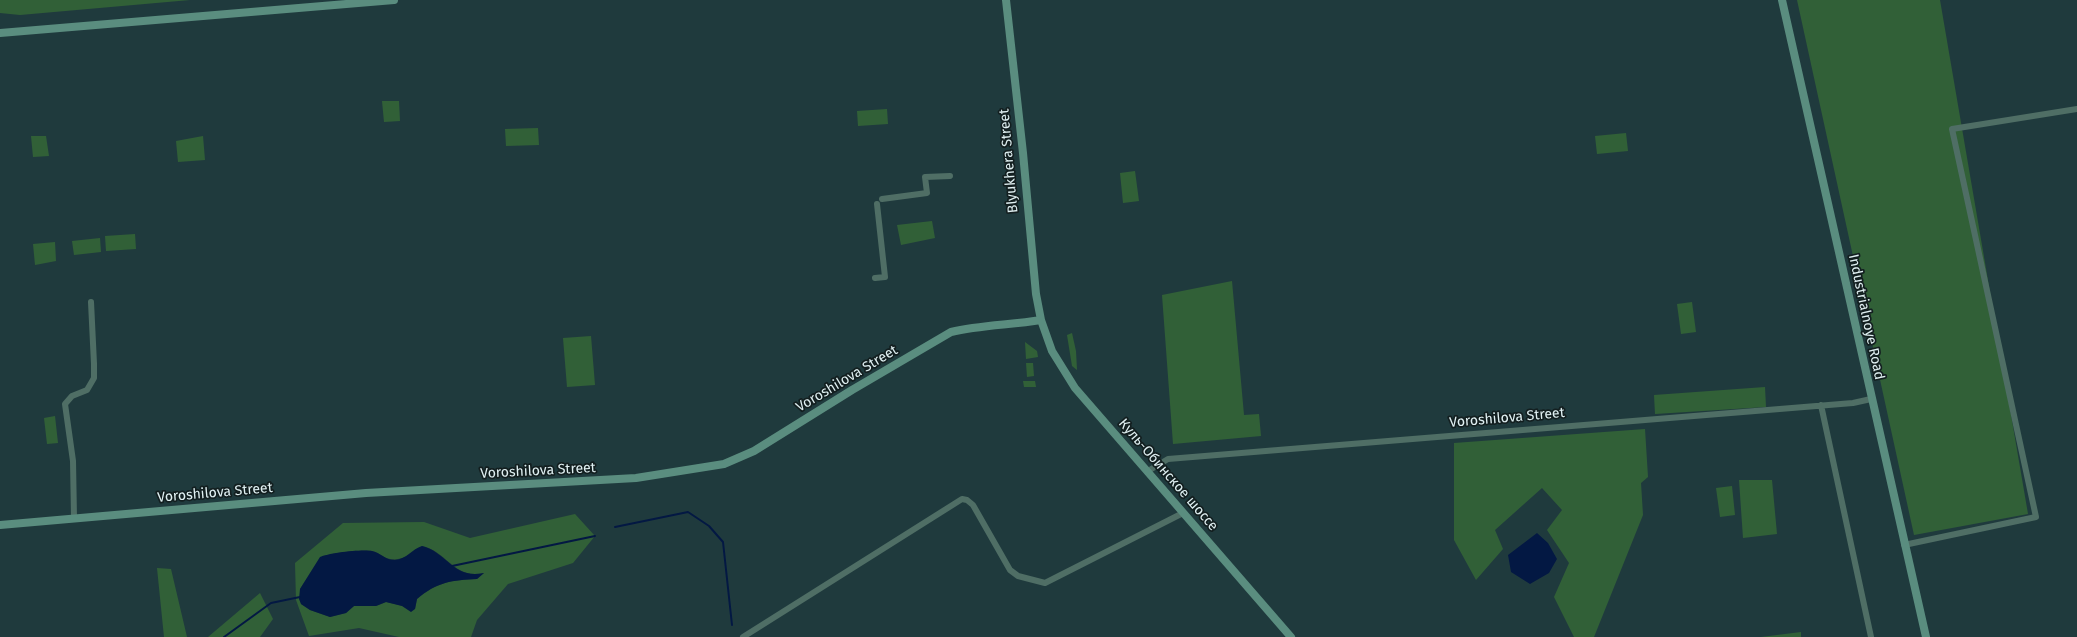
<!DOCTYPE html>
<html>
<head>
<meta charset="utf-8">
<style>
  body { margin:0 }
  canvas { display:block; background:#1f3a3d }
</style>
</head>
<body>
<canvas width="2077" height="637"></canvas>
<script>
const ctx = document.querySelector('canvas').getContext('2d');
ctx.lineJoin = 'round';
function paint(path, color) { ctx.fillStyle = color; ctx.fill(path, 'evenodd'); }
function trace(path, color, width, dash) { ctx.strokeStyle = color; ctx.lineWidth = width; ctx.lineCap = dash ? 'butt' : 'round'; ctx.setLineDash(dash || []); ctx.stroke(path); }
function drawText(font, color, halo, rows, align = 'center') {
  ctx.font = font + ' "Fira Sans",sans-serif'; ctx.lineWidth = 3.5; ctx.setLineDash([]); ctx.textBaseline = 'middle'; ctx.strokeStyle = halo; ctx.fillStyle = color; for (const [text, x, y, turn = 0] of rows) {
    ctx.save(); ctx.translate(x, y); ctx.rotate((+turn || 0) * Math.PI / 180); ctx.textAlign = isNaN(turn) ? turn : align; if (halo) ctx.strokeText(text, 0, 0); ctx.fillText(text, 0, 0); ctx.restore();
  }
}
paint(new Path2D(`
  M0 0H190L20 15 0 13Z
  M1797 0H1940L2028 514 1914 535Z
  M382 101H399L400 121 384 122Z
  M887 109 888 124 858 126 857 111Z
  M538 128 539 145 506 146 505 129Z
  M1626 133 1628 151 1597 154 1595 136Z
  M31 136H46L49 156 33 157Z
  M203 136 205 160 178 162 176 141Z
  M1135 171 1139 201 1123 203 1120 173Z
  M932 221 935 238 901 245 897 225Z
  M135 234 136 249 106 251 105 236Z
  M100 238 101 252 74 255 72 241Z
  M55 242 56 261 35 265 33 244Z
  M1232 281 1244 415 1259 414 1261 436 1173 444 1162 295Z
  M1692 302 1696 332 1681 334 1677 304Z
  M1072 333 1076 351 1077 370 1072 366 1067 335Z
  M591 336 595 385 567 387 563 338Z
  M1025 342 1037 351 1038 357 1026 359Z
  M1026 363H1033L1034 376 1027 377Z
  M1023 381H1035L1036 387H1024Z
  M1765 387 1766 407 1655 414 1654 395Z
  M55 416 58 443 47 444 44 418Z
  M1645 429 1648 477 1641 483 1643 515 1594 637H1574L1554 597 1569 563 1547 530 1562 510 1542 488 1495 530 1503 549 1476 580 1454 540V443Z
  M1739 480H1772L1777 534 1743 538Z
  M1732 486 1735 515 1720 517 1716 488Z
  M575 514 595 536 573 563 508 584 477 620 471 637H399L359 628 309 636 296 600 295 563 343 523 424 522 470 538ZM422 546C447 551 454 580 484 573L477 579C452 580 437 582 417 599L415 609 386 602 376 606H354L346 613 330 617 310 610 301 604 300 589 320 558C328 553 362 549 372 551 382 553 384 561 398 559 407 558 415 551 422 546Z
  M157 568 171 569 187 637H164Z
  M260 593 273 619 260 637H208Z
  M1801 632V637H1761Z`), '#316037');
paint(new Path2D(`
  M1537 533 1548 543 1557 559 1549 573 1530 584 1511 572 1508 555Z
  M422 546C447 552 454 580 484 573L477 579C452 580 437 582 417 599L415 609 411 612 402 606 386 602 376 606H354L346 613 330 617 310 610 301 604 299 599 300 589 320 557C328 553 362 549 372 551 381 553 385 560 395 560 407 559 412 549 422 546Z`), '#031843');
trace(new Path2D(`
  M615 527 688 512 709 526 723 542 732 625
  M452 566 595 536
  M224 637 271 603 300 597`), '#031843', 2);
trace(new Path2D(`
  M882 199 927 193 925 177 950 176
  M875 278 885 277 877 204
  M1821 405 1871 637
  M1148 471 1168 459 1853 403 1871 399
  M74 518 73 461 65 404 72 396 87 390 94 378V364L91 302
  M1904 545 2036 517 1952 129 2077 109
  M743 637 962 499 967 500 973 505 1010 570 1018 576 1045 583 1183 513`), '#4f6e65', 6);
trace(new Path2D(`
  M1006 0 1023 153 1036 294 1041 320 1052 351 1075 388 1291 637
  M1782 0 1926 637
  M0 33 394 0
  M0 525 366 493 636 478 724 464 754 451 852 390 951 332C980 325 1011 325 1041 320`), '#5a8d7f', 8);
drawText('14px', '#e0f0f2', '#131f20', [
  ["Blyukhera Street",1009,161,-95],
  ["Industrialnoye Road",1866,317,78],
  ["Voroshilova Street",847,379,-31],
  ["Voroshilova Street",1507,418,-5],
  ["Voroshilova Street",538,471,-3],
  ["Куль-Обинское шоссе",1168,475,49],
  ["Voroshilova Street",215,493,-5]
]);
</script>
</body>
</html>
